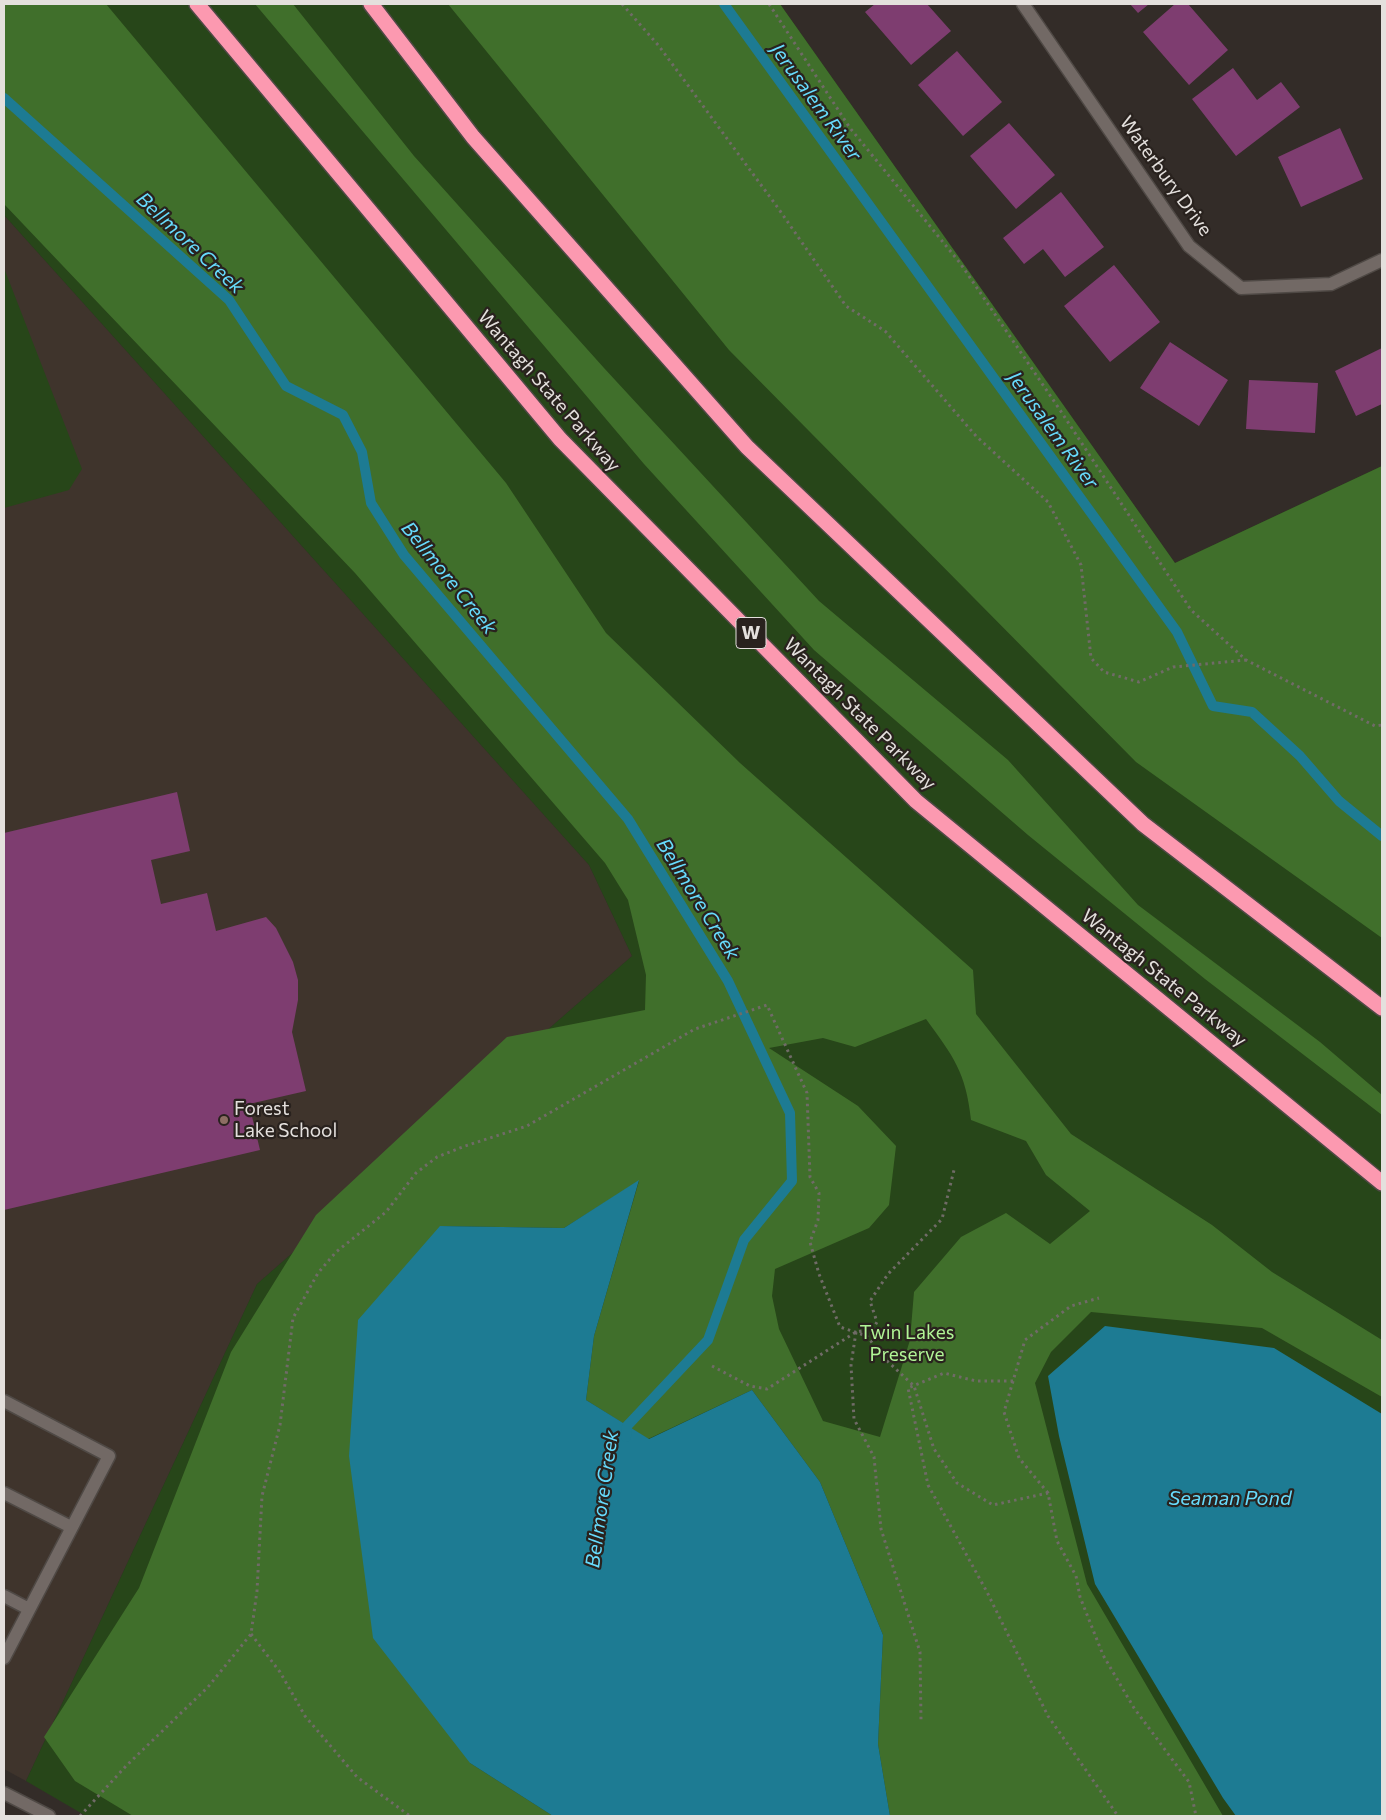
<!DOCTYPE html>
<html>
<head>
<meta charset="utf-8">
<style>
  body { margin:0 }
  #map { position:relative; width:1386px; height:1820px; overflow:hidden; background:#332c28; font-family:Commissioner,sans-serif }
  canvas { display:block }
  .frame { position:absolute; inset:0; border:5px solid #e4e0dd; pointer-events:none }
</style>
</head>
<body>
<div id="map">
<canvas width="1386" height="1820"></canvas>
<div class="frame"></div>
</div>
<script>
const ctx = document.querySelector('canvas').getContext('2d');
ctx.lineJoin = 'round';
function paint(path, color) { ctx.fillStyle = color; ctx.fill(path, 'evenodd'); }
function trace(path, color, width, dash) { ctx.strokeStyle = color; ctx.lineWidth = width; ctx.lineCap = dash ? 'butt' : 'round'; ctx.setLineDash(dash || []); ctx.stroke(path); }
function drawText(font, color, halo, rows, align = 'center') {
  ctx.font = font + ' Commissioner,sans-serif'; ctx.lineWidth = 4.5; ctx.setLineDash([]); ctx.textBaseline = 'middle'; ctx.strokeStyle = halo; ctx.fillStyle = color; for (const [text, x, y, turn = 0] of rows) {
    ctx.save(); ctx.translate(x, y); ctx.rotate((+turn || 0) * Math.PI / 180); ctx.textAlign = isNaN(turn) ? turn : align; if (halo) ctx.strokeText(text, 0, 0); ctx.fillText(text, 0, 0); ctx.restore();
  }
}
paint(new Path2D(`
  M4 215 589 865 632 956 257 1284 26 1781 4 1769Z`), '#3f342c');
paint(new Path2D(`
  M4 4H780L1175 563 1382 466V1816H86L26 1781 257 1284 632 956 589 865 4 215Z
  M4 268 82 469 69 490 4 508Z`), '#274619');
paint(new Path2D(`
  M4 4H106L506 483 606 633 740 763 973 970 976 1014 1071 1134 1212 1225 1272 1272 1382 1340V1397L1262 1328 1091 1312 1051 1352 1035 1383 1087 1584 1223 1816H890L878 1744 883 1635 820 1482 752 1390 648 1439 586 1400 594 1336 639 1181 564 1228 440 1226 470 1763 553 1816H133L75 1781 44 1737 139 1588 231 1352 316 1215 507 1037 645 1010 646 975 628 900 605 863 355 573 4 204ZM926 1019C953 1056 966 1072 971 1120L1026 1141 1046 1175 1090 1211 1050 1244 1006 1213 961 1237 914 1292 910 1340 880 1437 823 1421 779 1329 772 1296 775 1269 869 1228 889 1205 896 1146 858 1106 769 1048 823 1038 855 1047Z
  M255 4H293L414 156 604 368 819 601 1008 760 1138 905 1320 1042 1382 1095V1115L1205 979 1028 835 814 650 644 464Z
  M448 4H780L1175 563 1382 466V938L1136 762 729 350Z`), '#406f2b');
paint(new Path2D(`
  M639 1180 594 1336 586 1400 649 1439 752 1390 820 1482 883 1635 878 1744 890 1816H553L470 1763 373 1638 349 1456 358 1320 440 1226 564 1228Z
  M1105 1326 1274 1348 1382 1414V1816H1236L1223 1798 1095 1584 1059 1436 1048 1376Z`), '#1d7b93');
trace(new Path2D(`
  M724 4 1177 632 1213 706 1252 712 1300 756 1339 801 1382 836
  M4 98 229 300 286 386 343 415 362 452 371 503 404 555 628 819 728 981 790 1113 792 1181 744 1240 708 1340 627 1426 626 1437`), '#1d7b93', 10);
paint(new Path2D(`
  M875 4H927L951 31 911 65 865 12Z
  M1130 4H1149L1138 13Z
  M1175 4H1188L1228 50 1189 85 1143 32Z
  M957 51 1002 102 963 136 918 85Z
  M1233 68 1257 100 1281 82 1300 107 1236 156 1192 99Z
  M1009 123 1055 175 1016 209 970 156Z
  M1340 128 1363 179 1301 207 1278 157Z
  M1061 192 1104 247 1065 277 1043 249 1024 264 1003 238Z
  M1114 265 1160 322 1110 362 1064 306Z
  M1170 342 1228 380 1199 426 1140 388Z
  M1382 348V404L1356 416 1335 371Z
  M1249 380 1318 383 1315 433 1246 429Z
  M177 792 190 851 151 860 161 904 207 893 216 931 266 917 276 928 293 962 298 980V1000L292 1032 306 1091 249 1104 260 1150 4 1210V833Z`), '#7e3d70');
const minor = new Path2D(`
  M1023 4 1189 246 1241 288 1331 284 1382 260
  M4 1401 109 1456 4 1658
  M4 1493 71 1527
  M4 1596 29 1609
  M4 1793 49 1816`);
const highway = new Path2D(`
  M197 4 560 439 916 801 1382 1183
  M371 4 473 137 747 447 1143 824 1382 1008`);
trace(minor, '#4f4945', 15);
trace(highway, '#4f4945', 18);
trace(new Path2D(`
  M622 4 659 46 778 208 846 306 885 331 976 436 1048 502 1081 565 1091 658 1104 672 1139 682 1173 667 1246 660
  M769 4 850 128 960 263 1060 410 1191 610 1246 660 1375 726 1382 725
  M856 1332 851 1365 854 1419 874 1457 881 1529 920 1652 921 1721
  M712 1366 750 1386 767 1389 856 1332 873 1329 877 1322 870 1301 888 1274 942 1219 954 1170
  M1013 1381H976L944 1373 908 1388 928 1485 987 1592 1048 1716 1118 1816
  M1048 1493 1019 1458 1004 1412 1025 1340 1071 1306 1099 1298
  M251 1634 280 1672 305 1716 357 1777 410 1816
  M80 1816 126 1766 208 1687 251 1634 257 1591 262 1496 280 1425 293 1318 318 1273 336 1252 386 1212 416 1173 437 1157 465 1146 527 1126 695 1029 767 1005 807 1093 810 1177 819 1193 818 1220 810 1242 819 1274 840 1327 867 1336 883 1357 914 1386 934 1449 957 1483 993 1505 1048 1493 1057 1541 1076 1576 1080 1597 1103 1655 1134 1708 1189 1782 1196 1816`), '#706b67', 3, [2.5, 4]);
trace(minor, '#726965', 12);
trace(highway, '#fc99b0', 15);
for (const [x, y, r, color] of [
  [224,1120,5,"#8d6e63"]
]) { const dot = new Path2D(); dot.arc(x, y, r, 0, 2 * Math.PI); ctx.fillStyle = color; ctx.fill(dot); trace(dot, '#29221e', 2); }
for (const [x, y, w] of [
  [751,633,30]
]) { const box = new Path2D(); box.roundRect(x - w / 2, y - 15.5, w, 31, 4); ctx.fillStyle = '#29221e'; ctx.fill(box); trace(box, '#e4e0dd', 1); }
drawText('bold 18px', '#e4e0dd', null, [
  ["W",751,633]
]);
drawText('19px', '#e4e0dd', '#29221e', [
  ["Waterbury Drive",1166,176,54],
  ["Wantagh State Parkway",549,391,49],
  ["Wantagh State Parkway",860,714,45],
  ["Wantagh State Parkway",1164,978,39]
]);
drawText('19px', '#e4e0dd', '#29221e', [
  ["Forest",234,1109],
  ["Lake School",234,1131]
], 'left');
drawText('19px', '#b1f596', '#29221e', [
  ["Twin Lakes",907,1333],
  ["Preserve",907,1355]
]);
drawText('italic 20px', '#67dbfc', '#29221e', [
  ["Jerusalem River",816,102,54],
  ["Bellmore Creek",190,243,43],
  ["Jerusalem River",1053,430,54],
  ["Bellmore Creek",449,578,51],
  ["Bellmore Creek",698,899,58],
  ["Seaman Pond",1230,1498],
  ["Bellmore Creek",602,1499,-82]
]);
</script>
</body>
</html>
